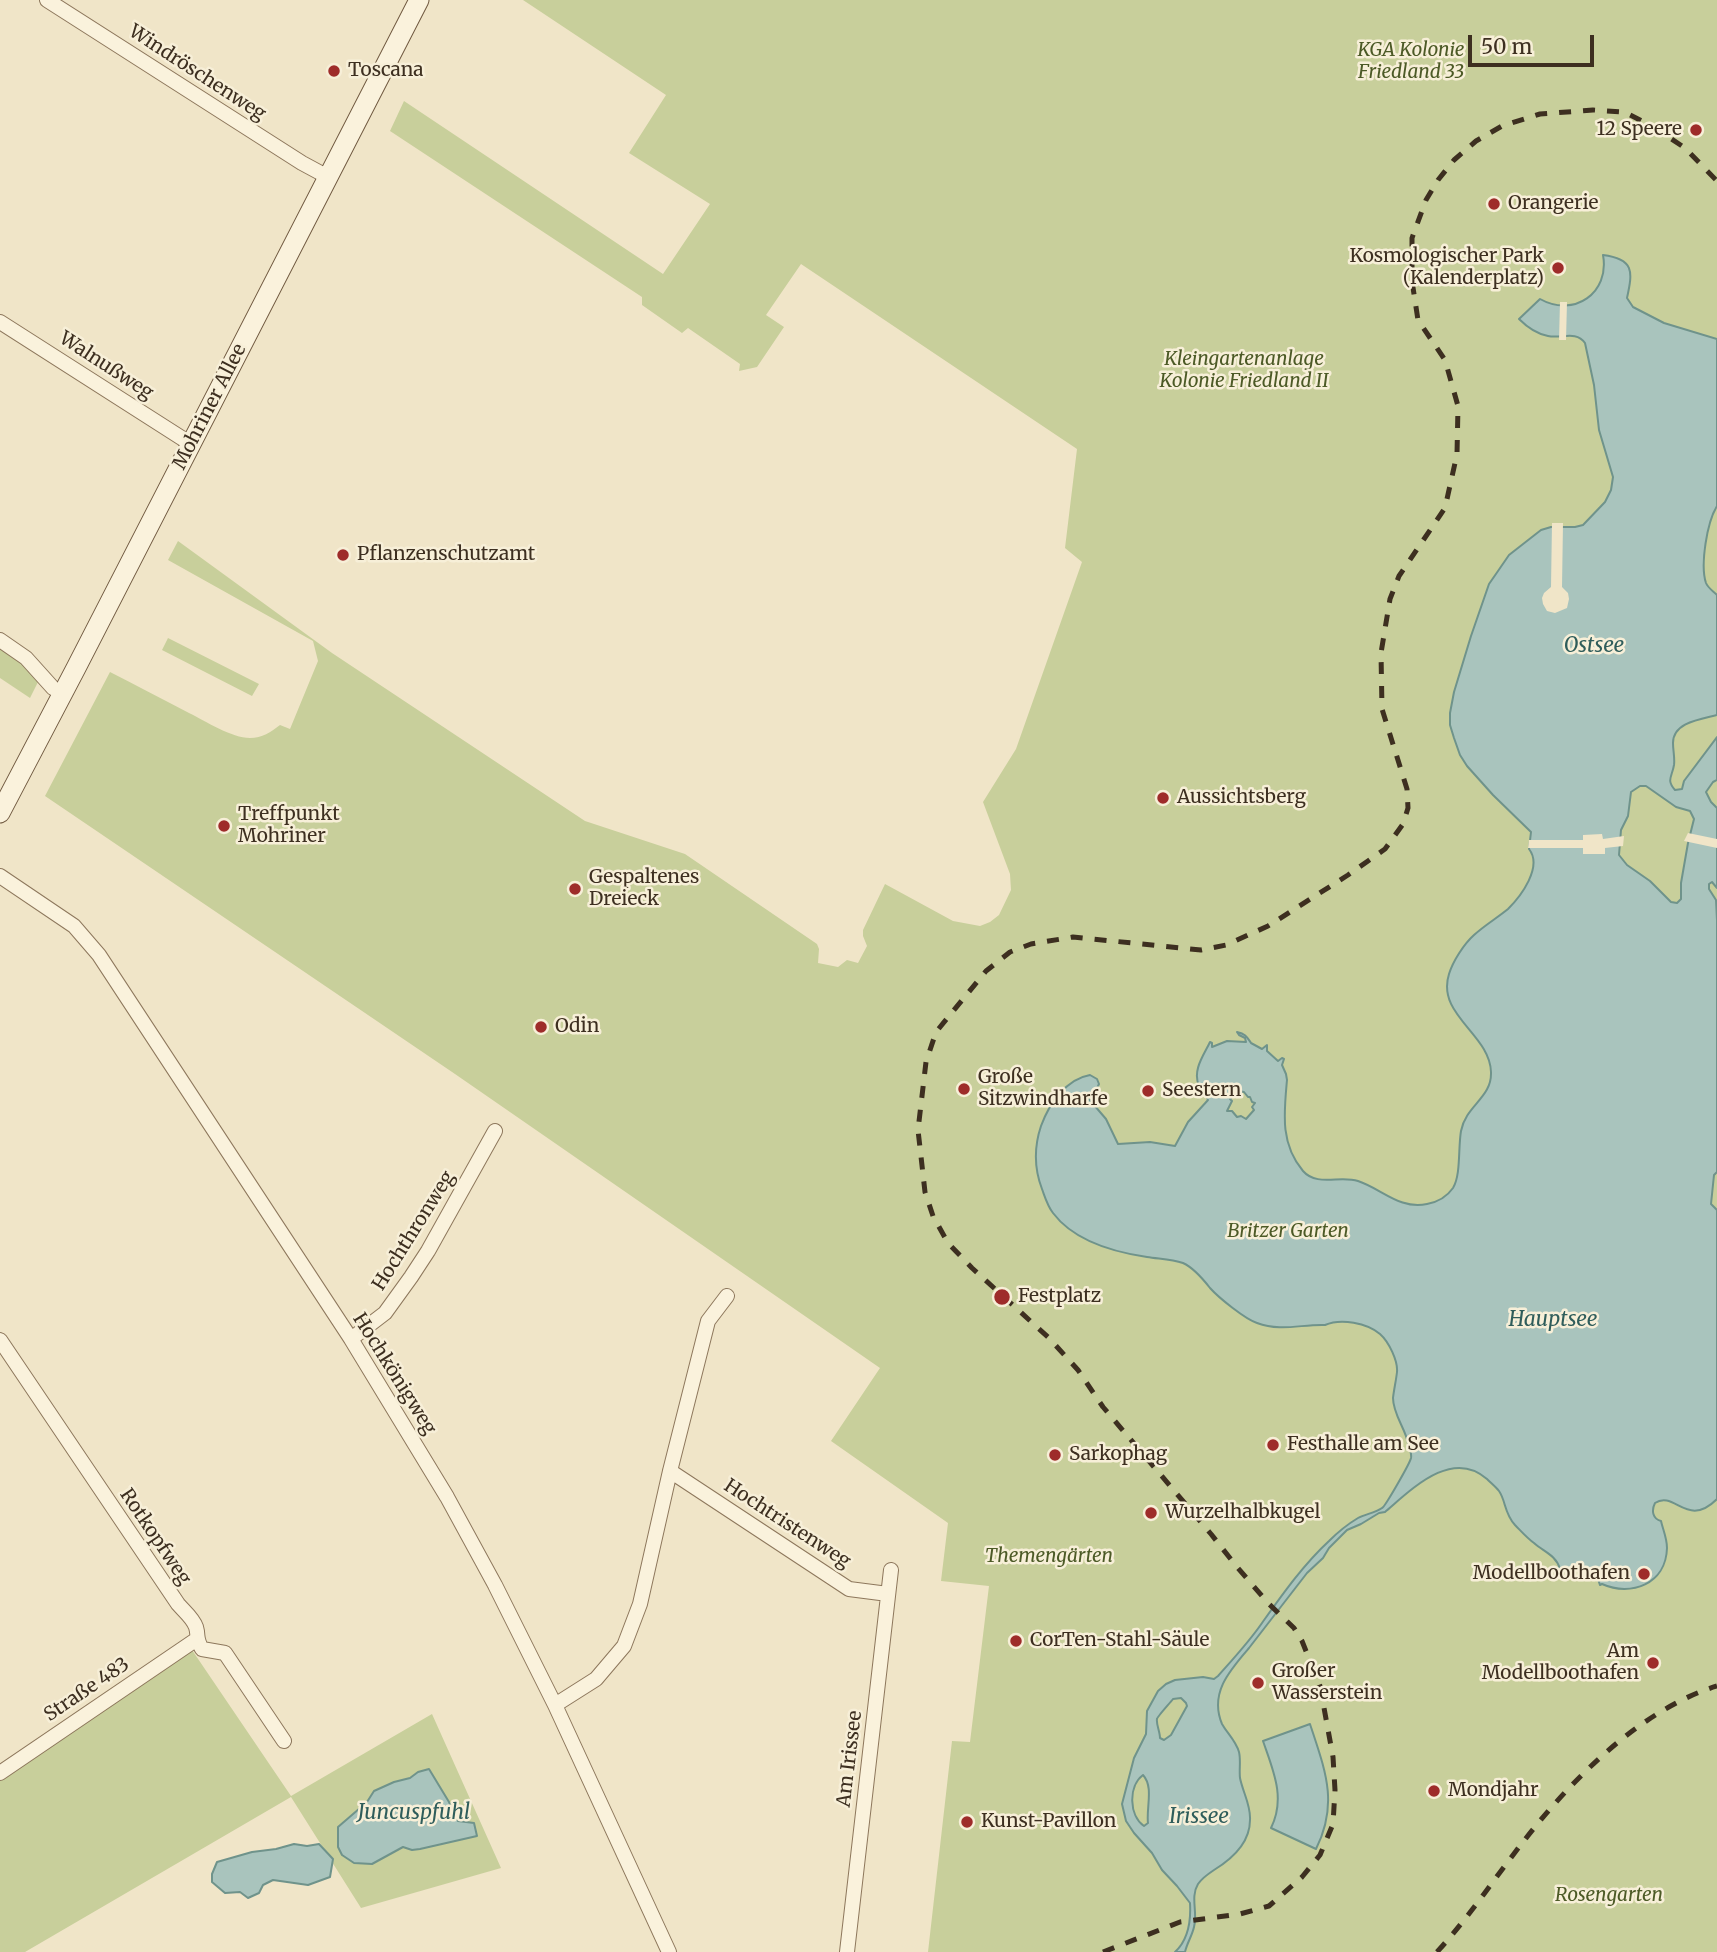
<!DOCTYPE html>
<html>
<head>
<meta charset="utf-8">
<style>
  body { margin:0 }
  #map { position:relative; width:1717px; height:1952px; overflow:hidden; background:#f0e5c8; font-family:Merriweather,serif }
  canvas { display:block }
  .scale { position:absolute; left:1468px; top:35px; width:126px; height:32px; box-sizing:border-box; border:4px solid #3d2f20; border-top:0; padding-left:9px; font-size:21px; line-height:24px; white-space:nowrap; color:#3d2f20; -webkit-text-stroke:5px #f7efd8; paint-order:stroke }
</style>
</head>
<body>
<div id="map">
<canvas width="1717" height="1952"></canvas>
<div class="scale">50 m</div>
</div>
<script>
const ctx = document.querySelector('canvas').getContext('2d');
ctx.lineJoin = 'round';
function paint(path, color) { ctx.fillStyle = color; ctx.fill(path, 'evenodd'); }
function trace(path, color, width, dash) { ctx.strokeStyle = color; ctx.lineWidth = width; ctx.lineCap = dash ? 'butt' : 'round'; ctx.setLineDash(dash || []); ctx.stroke(path); }
function drawText(font, color, halo, rows, align = 'center') {
  ctx.font = font + ' Merriweather,serif'; ctx.lineWidth = 5; ctx.setLineDash([]); ctx.textBaseline = 'middle'; ctx.strokeStyle = halo; ctx.fillStyle = color; for (const [text, x, y, turn = 0] of rows) {
    ctx.save(); ctx.translate(x, y); ctx.rotate((+turn || 0) * Math.PI / 180); ctx.textAlign = isNaN(turn) ? turn : align; if (halo) ctx.strokeText(text, 0, 0); ctx.fillText(text, 0, 0); ctx.restore();
  }
}
paint(new Path2D(`
  M523 0H1717V1952H928L952 1741 970 1742 989 1586 941 1581 948 1523 831 1441 880 1368 455 1074 45 796 110 672C136 685 162 699 189 713 205 721 232 738 250 738 262 738 271 732 280 725L290 729 318 661 313 641 168 560 178 541 332 653 585 821 685 854 817 944 819 949 818 963 838 967 847 960 858 963 867 946 863 936V930L885 884 953 921 980 926 990 922 999 915 1011 890 1010 874 983 802 1016 749 1082 562 1065 548 1077 449 801 264 766 315 784 327 757 367 739 371 740 364 688 328 682 333 642 305V297L390 131 404 101 663 274 710 204 629 153 666 95Z
  M168 638 259 684 252 696 162 650Z
  M0 649 41 676 30 698 0 678Z
  M192 1650 291 1796 432 1714 501 1868 361 1908 291 1797 25 1952H0V1778Z`), '#c8cf9b');
const water = new Path2D(`
  M1603 255C1634 259 1633 271 1627 298L1633 307 1664 323 1717 339V506C1707 522 1700 565 1706 583 1708 588 1713 591 1717 595V715C1702 719 1673 722 1673 743 1673 751 1675 758 1674 765 1672 777 1666 780 1675 790L1682 789 1684 781 1717 737V780L1713 782 1706 792 1711 802 1717 808V888L1712 882 1709 884V889L1716 900 1717 920V1172L1714 1175 1711 1204 1717 1210V1499C1687 1529 1675 1490 1655 1503 1651 1511 1653 1519 1661 1521 1663 1530 1667 1538 1667 1548 1666 1584 1631 1597 1602 1584L1600 1585C1594 1562 1578 1571 1560 1569 1556 1555 1544 1552 1534 1543 1527 1538 1521 1531 1515 1525 1504 1513 1506 1501 1499 1491 1496 1487 1491 1483 1487 1479 1452 1448 1412 1489 1385 1512L1379 1513 1361 1524 1347 1530 1329 1548 1323 1558 1307 1573 1249 1648C1230 1670 1209 1693 1222 1724 1227 1733 1236 1741 1239 1752 1241 1760 1239 1770 1240 1778 1243 1793 1251 1805 1250 1820 1250 1843 1232 1859 1214 1870 1208 1874 1202 1878 1198 1884 1190 1897 1198 1913 1194 1927 1192 1936 1187 1943 1185 1952H1175C1188 1940 1191 1920 1190 1903L1177 1886 1162 1870 1152 1853 1134 1833 1126 1821 1122 1804 1134 1758 1146 1734 1147 1711 1158 1691 1166 1684 1175 1680 1203 1677 1214 1679 1218 1676C1233 1659 1249 1642 1262 1623 1282 1595 1303 1565 1329 1541 1337 1533 1348 1524 1358 1518 1365 1514 1375 1513 1382 1508 1385 1507 1410 1463 1411 1458 1412 1452 1409 1449 1408 1443 1405 1428 1393 1414 1393 1398 1394 1389 1396 1381 1397 1372 1398 1361 1389 1342 1380 1334 1367 1323 1341 1318 1325 1325 1302 1324 1281 1332 1257 1323 1245 1319 1219 1298 1210 1288 1203 1279 1194 1268 1183 1263 1171 1259 1159 1259 1147 1257 1113 1252 1074 1241 1053 1213 1047 1205 1045 1197 1042 1189 1034 1168 1034 1147 1041 1126 1049 1104 1066 1079 1090 1075L1097 1079 1099 1084 1097 1088 1088 1094V1098L1106 1119 1118 1144 1150 1142 1175 1146 1188 1122 1208 1100C1206 1095 1201 1091 1199 1086 1192 1070 1204 1055 1210 1042L1212 1043V1047L1227 1041 1246 1042 1245 1038 1239 1035 1237 1032C1246 1034 1247 1037 1251 1043L1262 1049 1267 1045V1051L1278 1061 1282 1058 1284 1059 1282 1065 1286 1074 1287 1080C1284 1113 1280 1144 1303 1171 1317 1187 1340 1175 1358 1181 1382 1189 1400 1210 1427 1204 1438 1202 1446 1198 1453 1188 1461 1175 1458 1148 1461 1131 1466 1105 1492 1098 1491 1072 1490 1034 1436 1015 1449 974 1453 961 1464 944 1474 935 1485 925 1497 918 1508 909 1521 896 1543 867 1529 849L1531 832 1493 795 1467 766 1460 755 1454 738 1450 725V713L1454 692 1471 636 1489 584 1498 571 1509 555 1541 530 1551 527H1575L1583 525 1605 502 1611 490 1613 477 1599 430 1594 385 1585 343C1576 330 1561 339 1548 336 1537 334 1527 327 1519 319L1540 299C1574 318 1610 293 1603 255ZM1640 786H1646L1676 807 1690 811 1694 819 1688 843 1681 883V899L1677 903 1671 902 1650 881 1627 865 1619 855 1621 830 1628 816 1631 792ZM1238 1091 1244 1092 1248 1097H1250L1252 1102 1255 1103 1252 1107 1254 1110 1246 1119 1241 1116 1237 1117 1232 1111H1227L1232 1101 1230 1099ZM1181 1698 1186 1703 1187 1706 1171 1735 1164 1740 1160 1738C1160 1732 1156 1724 1157 1719 1157 1717 1170 1703 1173 1699ZM1143 1775C1154 1787 1146 1808 1148 1823L1144 1826C1129 1816 1128 1786 1143 1775Z
  M1310 1724C1325 1770 1339 1803 1316 1849L1271 1828C1286 1798 1273 1770 1263 1741Z
  M429 1769 449 1802 458 1821 474 1823 477 1836 420 1849 412 1850 403 1847 372 1864 354 1863 342 1855 338 1847V1827L367 1802 374 1791 394 1782 410 1778 418 1772Z
  M294 1844 307 1846 319 1844 333 1859 330 1877 308 1885 273 1880 263 1885 259 1893 248 1898 240 1892 225 1893 212 1882V1874L217 1862 252 1852 276 1849Z`);
paint(water, '#a9c4bd');
trace(water, '#6f938b', 2);
paint(new Path2D(`
  M1560 302H1567L1566 340H1559Z
  M1552 523H1563L1562 587 1568 593 1569 599 1567 608 1555 613 1547 611 1543 604 1542 598 1544 593 1551 587Z
  M1688 833 1717 839V848L1684 841Z
  M1602 834 1603 839 1624 836 1623 846 1605 848V854H1583V848H1528L1529 840H1583V835Z`), '#f0e5c8');
const minor = new Path2D(`
  M47 0 302 163 328 177
  M0 322 191 444
  M0 640 26 658 53 688 63 694
  M0 876 74 926 99 955 351 1339 447 1497 495 1585 555 1705 669 1952
  M351 1339 385 1313 411 1277 428 1251 495 1131
  M0 1340 178 1604C184 1611 193 1618 196 1627 199 1637 195 1637 202 1649L225 1653 284 1741
  M670 1471 849 1589 888 1594
  M555 1705 596 1679 624 1646 640 1604 670 1471 708 1321 727 1296
  M0 1773 197 1639
  M847 1952 891 1570`);
const secondary = new Path2D(`
  M0 813 76 668 419 0`);
trace(minor, '#8d775c', 16);
trace(secondary, '#6f583f', 21);
trace(minor, '#faf2dc', 14);
trace(secondary, '#faf2dc', 19);
trace(new Path2D(`
  M1103 1952 1180 1922 1240 1914 1269 1906 1302 1877 1320 1855 1333 1824 1335 1790 1333 1757 1320 1686 1302 1641 1294 1628 1269 1604 1237 1567 1211 1534 1103 1407 1078 1370 1049 1338 972 1268 948 1243 933 1216 925 1192 918 1130 926 1062 936 1032 986 971 1010 952 1031 944 1073 937 1201 950 1226 945 1268 926 1348 875 1385 849 1403 824 1408 808 1407 789 1382 709 1381 653 1390 599 1399 576 1445 508 1457 454 1458 406 1445 360 1418 320 1412 281V238L1426 200 1438 180 1454 160 1476 141 1502 126 1540 114 1593 110 1624 112 1652 126 1685 148 1717 181
  M1437 1952C1469 1917 1494 1879 1523 1842 1571 1780 1641 1709 1717 1686`), '#3d2f20', 5, [12, 12]);
for (const [x, y, r, color] of [
  [334,71,7,"#9e2c2a"],
  [1696,130,7,"#9e2c2a"],
  [1494,204,7,"#9e2c2a"],
  [1558,268,7,"#9e2c2a"],
  [343,555,7,"#9e2c2a"],
  [1163,798,7,"#9e2c2a"],
  [224,826,7,"#9e2c2a"],
  [575,889,7,"#9e2c2a"],
  [541,1027,7,"#9e2c2a"],
  [964,1089,7,"#9e2c2a"],
  [1148,1091,7,"#9e2c2a"],
  [1002,1297,9,"#9e2c2a"],
  [1273,1445,7,"#9e2c2a"],
  [1055,1455,7,"#9e2c2a"],
  [1151,1513,7,"#9e2c2a"],
  [1644,1574,7,"#9e2c2a"],
  [1016,1641,7,"#9e2c2a"],
  [1653,1663,7,"#9e2c2a"],
  [1258,1683,7,"#9e2c2a"],
  [1434,1791,7,"#9e2c2a"],
  [967,1822,7,"#9e2c2a"]
]) { const dot = new Path2D(); dot.arc(x, y, r, 0, 2 * Math.PI); ctx.fillStyle = color; ctx.fill(dot); trace(dot, '#f7efd8', 2.5); }
drawText('italic 19px', '#4c5a26', '#f7efd8', [
  ["KGA Kolonie",1411,51],
  ["Friedland 33",1411,73],
  ["Kleingartenanlage",1244,360],
  ["Kolonie Friedland II",1244,382],
  ["Britzer Garten",1288,1232],
  ["Themengärten",1049,1557],
  ["Rosengarten",1609,1896]
]);
drawText('19px', '#3d2f20', '#f7efd8', [
  ["Toscana",348,71],
  ["12 Speere",1682,130,"right"],
  ["Orangerie",1508,204],
  ["Kosmologischer Park",1544,257,"right"],
  ["(Kalenderplatz)",1544,279,"right"],
  ["Pflanzenschutzamt",357,555],
  ["Aussichtsberg",1177,798],
  ["Treffpunkt",238,815],
  ["Mohriner",238,837],
  ["Gespaltenes",589,878],
  ["Dreieck",589,900],
  ["Odin",555,1027],
  ["Große",978,1078],
  ["Sitzwindharfe",978,1100],
  ["Seestern",1162,1091],
  ["Festplatz",1018,1297],
  ["Festhalle am See",1287,1445],
  ["Sarkophag",1069,1455],
  ["Wurzelhalbkugel",1165,1513],
  ["Modellboothafen",1630,1574,"right"],
  ["CorTen-Stahl-Säule",1030,1641],
  ["Am",1639,1652,"right"],
  ["Modellboothafen",1639,1674,"right"],
  ["Großer",1272,1672],
  ["Wasserstein",1272,1694],
  ["Mondjahr",1448,1791],
  ["Kunst-Pavillon",981,1822]
], 'left');
drawText('19px', '#3d2f20', '#f7efd8', [
  ["Windröschenweg",197,73,33],
  ["Walnußweg",106,366,33],
  ["Mohriner Allee",210,407,-63],
  ["Hochthronweg",414,1231,-58],
  ["Hochkönigweg",394,1374,58],
  ["Hochtristenweg",787,1524,33],
  ["Rotkopfweg",155,1537,56],
  ["Straße 483",87,1690,-34],
  ["Am Irissee",850,1759,-83]
]);
drawText('italic 21px', '#2f5d5b', '#f7efd8', [
  ["Ostsee",1594,646],
  ["Hauptsee",1553,1320],
  ["Juncuspfuhl",414,1813],
  ["Irissee",1199,1817]
]);
</script>
</body>
</html>
